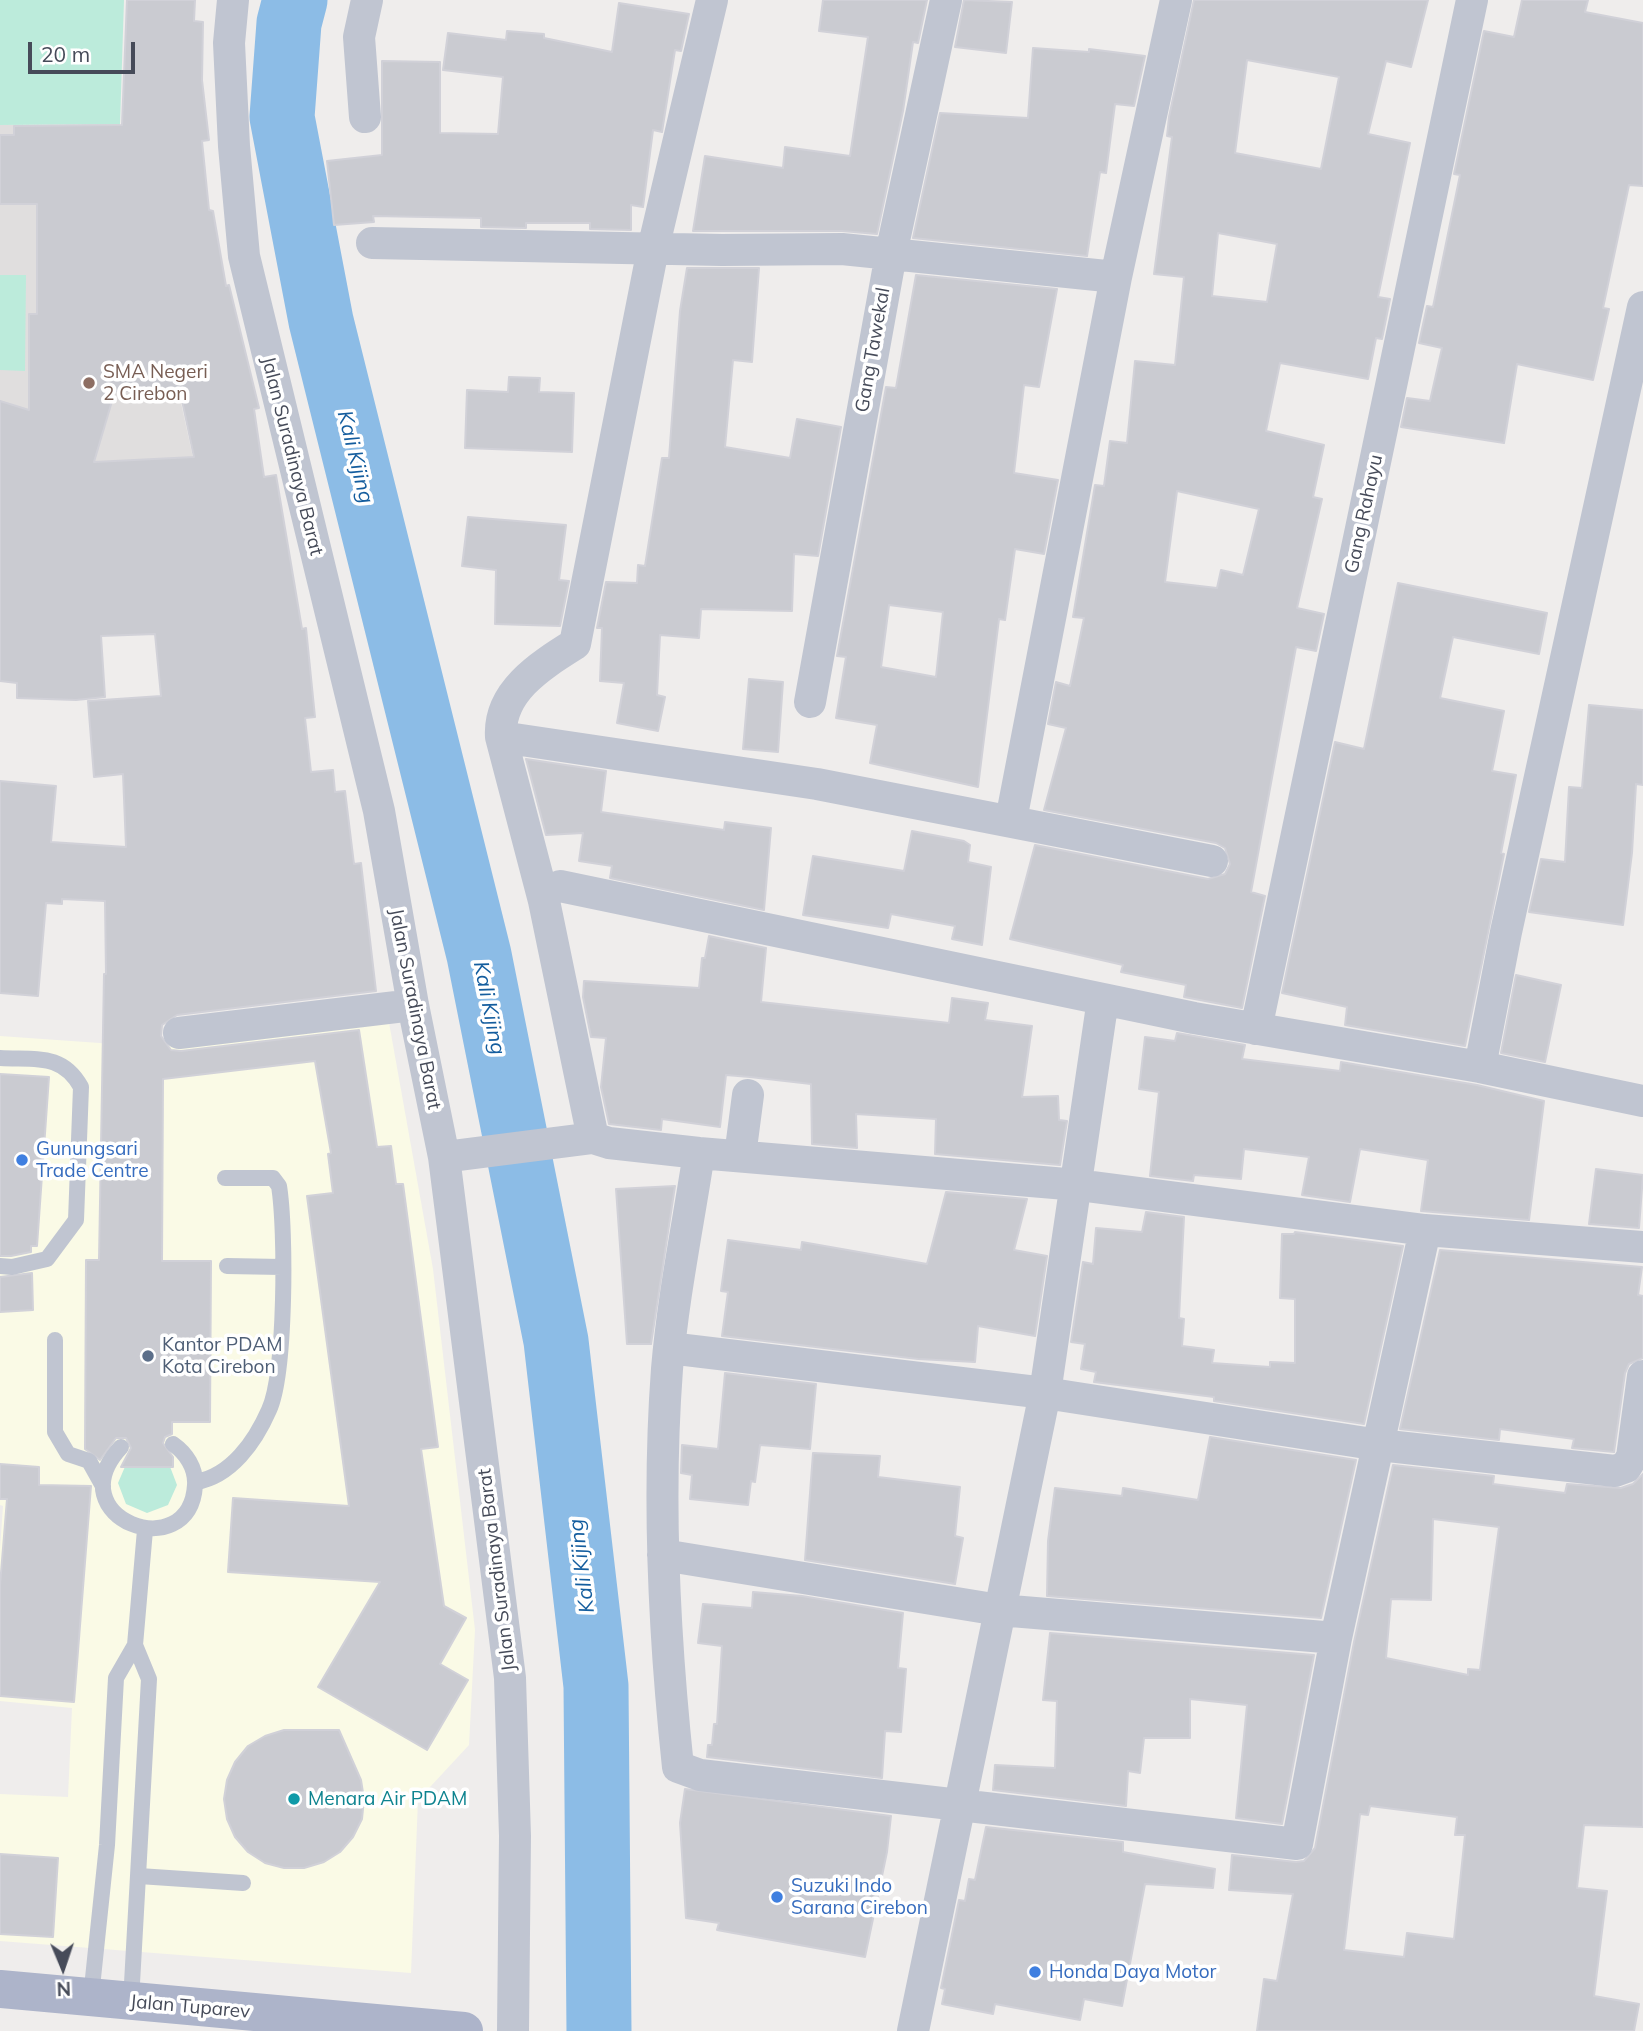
<!DOCTYPE html>
<html>
<head>
<meta charset="utf-8">
<style>
  body { margin:0 }
  #map { position:relative; width:1643px; height:2031px; overflow:hidden; background:#efedec; font-family:Mulish,sans-serif }
  canvas { display:block }
  .north { position:absolute; left:28px; top:1933px; width:70px; height:70px; -webkit-text-stroke:5px #fff; paint-order:stroke; rotate:178deg; font-size:19px; font-weight:700; line-height:28px; text-align:center; color:#464b59 }
  .north::after { content:''; display:block; margin:auto; width:24px; height:32px; background:#464b59; clip-path:polygon(50% 0,100% 100%,50% 72%,0 100%) }
  .scale { position:absolute; left:28px; top:42px; width:107px; height:32px; box-sizing:border-box; border:4px solid #464b59; border-top:0; padding-left:9px; font-size:21px; line-height:24px; white-space:nowrap; color:#464b59; -webkit-text-stroke:5px #fff; paint-order:stroke }
</style>
</head>
<body>
<div id="map">
<canvas width="1643" height="2031"></canvas>
<div class="north">N</div>
<div class="scale">20 m</div>
</div>
<script>
const ctx = document.querySelector('canvas').getContext('2d');
ctx.lineJoin = 'round';
function paint(path, color) { ctx.fillStyle = color; ctx.fill(path, 'evenodd'); }
function trace(path, color, width, dash) { ctx.strokeStyle = color; ctx.lineWidth = width; ctx.lineCap = dash ? 'butt' : 'round'; ctx.setLineDash(dash || []); ctx.stroke(path); }
function drawText(font, color, halo, rows, align = 'center') {
  ctx.font = font + ' Mulish,sans-serif'; ctx.lineWidth = 7; ctx.setLineDash([]); ctx.textBaseline = 'middle'; ctx.strokeStyle = halo; ctx.fillStyle = color; for (const [text, x, y, turn = 0] of rows) {
    ctx.save(); ctx.translate(x, y); ctx.rotate((+turn || 0) * Math.PI / 180); ctx.textAlign = isNaN(turn) ? turn : align; if (halo) ctx.strokeText(text, 0, 0); ctx.fillText(text, 0, 0); ctx.restore();
  }
}
paint(new Path2D(`
  M388 1017 433 1269 475 1630 469 1745 418 1800 411 1973 0 1941V1794L68 1797 72 1708 0 1701V1549L3 1506 0 1505V1036L128 1045Z`), '#fafae6');
paint(new Path2D(`
  M120 124 206 517 0 523V125Z`), '#e0dede');
paint(new Path2D(`
  M0 0H124L120 124 0 125Z
  M0 275H26L25 371 0 370Z
  M127 1462 169 1464 177 1485 168 1505 147 1513 126 1504 118 1483Z`), '#bcebdb');
trace(new Path2D(`
  M295 0 289 23 282 117 321 321 479 955 556 1341 596 1686 599 2031`), '#8cbce6', 65);
const building = new Path2D(`
  M127 0H195L194 21 203 22 202 80 209 140 202 141 209 210 213 211 226 286 229 285 259 408 254 409 264 477 276 475 302 629 306 628 315 717 305 718 311 772 333 770 335 792 345 791 354 864 361 863 376 991 177 1015 162 1025 161 1036 171 1050 181 1051 359 1030 377 1147 391 1146 396 1184H403L438 1447 421 1449 444 1606 466 1618 440 1664 468 1680 427 1750 318 1687 380 1582 228 1572 233 1498 349 1506 307 1196 333 1193 328 1154 331 1153 315 1061 163 1079 162 1261H211L210 1422H172V1434L165 1437 163 1443 173 1457V1467H121L131 1448 126 1438H116L100 1460 85 1449 86 1260H99L104 974H106L105 901 62 899V904L46 903 38 996 0 993V781L56 786 51 842 126 847 123 774 94 777 88 701 161 696 155 634 101 636 105 697 76 700 17 698V683L0 681V401L29 410V314H37V204H0V135H14V126L122 125ZM115 391H180L194 457 94 462Z
  M823 0H927L918 43 913 42 903 111 877 234 842 231H693L705 156 783 168 785 147 850 156 868 37 819 31Z
  M964 0 1012 2 1006 53 955 47Z
  M1194 0H1428L1411 67 1386 61 1368 134 1410 143 1378 297 1390 299 1382 339 1376 338 1368 379 1280 363 1266 431 1324 445 1313 497 1322 499 1297 608 1324 614 1316 651 1296 647 1251 892 1265 896 1242 1008 1184 997 1186 985 1121 972 1123 965 1010 939 1035 845 1208 879 1225 874 1230 864 1225 848 1216 843 1044 810 1066 728 1048 724 1056 682 1070 686 1084 618 1073 617 1095 485 1104 486 1110 441 1127 443 1135 361 1175 365 1184 277 1154 274 1172 137 1167 136 1169 117ZM1247 60 1339 77 1321 169 1235 153ZM1218 233 1277 244 1267 302 1212 296ZM1177 491 1259 509 1243 575 1221 570 1217 588 1165 582Z
  M1522 0H1588L1585 12 1643 23V186L1629 185 1603 308 1609 309 1593 380 1517 364 1504 443 1401 427 1407 398 1430 401 1442 348 1419 343 1427 306 1433 307 1460 175 1454 174 1484 31 1514 37Z
  M619 3 689 14 681 51 675 50 662 132 653 130 643 207 631 205V230L590 229V223H526V228L481 227V218L373 216 374 222 334 225 327 161 382 155V61L440 62V133L498 134 503 77 443 70 448 33 506 40 507 31 544 34V38L612 52Z
  M1033 48 1089 52V49L1145 56 1134 106 1115 104 1106 173 1100 172 1087 256 913 238 940 113 1028 118Z
  M687 268H759L752 362 733 360 725 447 790 458 797 419 841 427 818 556 794 554 792 611 701 609 699 638 660 635 657 695 665 697 658 731 617 723 624 683 600 681 602 628H597L606 582 637 583 638 565 645 566 662 458H669L680 311Z
  M916 275 1057 289 1039 387 1024 385 1014 473 1058 480 1044 554 1015 549 1005 620 999 619 978 787 870 763 877 725 836 718 846 657 837 656 886 387 896 388ZM889 605 943 612 936 677 881 667Z
  M509 377 540 378 539 392 574 393 572 452 465 448 467 390 508 392Z
  M468 517 566 525 559 580 569 581 560 626 495 624 496 570 462 566Z
  M1398 583 1547 613 1539 654 1453 637 1440 698 1504 711 1492 771 1516 775 1501 853 1504 854 1465 1046 1345 1025 1347 1007 1282 993 1335 742 1364 749Z
  M749 679 783 682 778 752 743 749Z
  M1589 705 1643 710V785L1636 784 1632 853 1623 925 1529 912 1541 859 1565 862 1569 787 1582 788Z
  M526 759 606 771 601 812 724 830 725 822 771 828 764 910 610 878 612 866 579 861 583 833 546 835Z
  M912 831 964 841 970 845 968 862 991 867 982 945 952 939 955 926 891 914 888 928 803 915 813 856 904 871Z
  M709 936 766 948 761 1002 949 1023 952 998 988 1003 985 1020 1032 1026 1022 1097 1058 1096 1059 1120 1067 1121 1060 1165 935 1154 936 1119 856 1114 857 1148 812 1144 811 1084 750 1077 726 1075 720 1127 662 1119 661 1130 609 1124 601 1087 606 1038 591 1037 583 997 584 981 699 988 702 958H705Z
  M1516 975 1561 985 1545 1062 1501 1053Z
  M1177 1033 1245 1045 1242 1059 1340 1071 1341 1062 1477 1085 1544 1101 1529 1220 1421 1211 1428 1160 1360 1149 1350 1202 1302 1195 1309 1157 1244 1149 1241 1179 1194 1175 1193 1181 1150 1176 1159 1092 1139 1089 1145 1037 1175 1041Z
  M0 1074 49 1077 37 1246H31V1252L11 1256H0Z
  M1596 1169 1643 1175 1639 1228 1589 1224Z
  M675 1186 651 1344H627L616 1189Z
  M946 1192 1027 1199 1014 1250 1047 1256 1035 1336 978 1326 975 1362 918 1359 722 1336 728 1292 721 1291 728 1240 801 1250 802 1242 927 1264Z
  M1146 1212 1184 1217 1179 1318 1184 1319 1182 1346 1214 1350 1212 1363 1270 1367V1362L1295 1363V1299L1280 1298 1282 1234H1294L1295 1232 1403 1246 1364 1424 1214 1401V1397L1094 1382 1096 1372 1081 1369 1085 1344 1071 1342 1083 1262 1093 1264 1096 1228 1142 1232Z
  M1440 1250 1642 1267 1638 1295 1643 1296V1358L1629 1364 1625 1373 1614 1452 1572 1448 1574 1439 1500 1429 1499 1440 1400 1429Z
  M32 1273 33 1310 0 1312V1277Z
  M725 1373 816 1384 810 1449 760 1445 755 1482 751 1481 748 1505 690 1499 692 1475 681 1473 682 1445 718 1449Z
  M1210 1437 1356 1460 1321 1618 1047 1596 1048 1541 1055 1488 1122 1496 1123 1488 1198 1500Z
  M813 1453 880 1456 878 1477 960 1487 955 1536 963 1538 955 1584 805 1560Z
  M0 1464 39 1467V1485L91 1486 74 1702 0 1696V1585L7 1499H0Z
  M1393 1465 1494 1476 1493 1484 1565 1493 1567 1484 1621 1488 1633 1484 1643 1474V1827L1584 1825 1577 1888 1607 1891 1594 1996 1639 2004 1634 2031H1257L1264 1979 1277 1981 1293 1894 1229 1890 1232 1855 1296 1862 1304 1861 1315 1848 1354 1642ZM1433 1519 1499 1527 1480 1670 1468 1669V1675L1386 1658 1391 1599 1431 1600ZM1370 1806 1457 1817 1455 1835H1465L1454 1939 1407 1933 1404 1957 1344 1950 1360 1814 1368 1815Z
  M753 1592 802 1596 903 1613 898 1668 906 1669 901 1732 885 1731 882 1778 707 1757 708 1745H712L714 1724H717L722 1646 698 1643 703 1604 752 1608Z
  M1050 1633 1314 1655 1282 1824 1236 1818 1247 1705 1190 1699V1738H1144L1140 1773 1128 1771 1126 1806 993 1790 995 1765 1055 1768 1057 1701 1043 1700Z
  M284 1730H339L361 1780 364 1799 362 1819 353 1837 340 1852 324 1862 304 1868H284L265 1863 248 1852 235 1837 227 1819 224 1799 227 1780 235 1762 248 1746 265 1736Z
  M685 1789 891 1816 887 1852 865 1957 717 1930 719 1923 686 1918 680 1823Z
  M986 1827 1123 1842V1852L1215 1869 1213 1888 1145 1884 1122 2006 1084 1999 1080 2020 995 2004 993 2014 942 2004 945 1989 941 1988 959 1900 965 1901 969 1879 975 1880Z
  M0 1854 58 1858 53 1937 0 1934Z`);
paint(building, '#cacbd1');
trace(building, '#d1d1d8', 2);
trace(new Path2D(`
  M0 1058C36 1060 62 1053 81 1087L76 1220 47 1259 12 1267 0 1266
  M227 1266 282 1267
  M55 1340V1432L68 1454 89 1461 103 1486
  M121 1447C55 1518 190 1568 195 1485 196 1468 186 1453 173 1444
  M196 1482C231 1476 255 1442 269 1410 286 1373 286 1229 279 1186L273 1178H225
  M139 1876 243 1883
  M91 1997 107 1845 116 1678 135 1645 145 1530
  M131 2001 149 1679 135 1645`), '#c0c5d1', 16);
trace(new Path2D(`
  M233 0 229 43 234 146 244 256 379 811 413 1005 444 1157 510 1678 515 1836 513 2031
  M365 117 359 37 367 0
  M372 243 722 250 842 249 1116 277
  M810 702 891 254 946 0
  M501 737 817 784 1212 861
  M1011 820 1116 277 1176 0
  M560 886 1194 1018 1480 1067 1643 1101
  M1256 1029 1472 0
  M179 1033 413 1005
  M1480 1067 1506 932 1643 307
  M593 1138 544 901 501 737C498 692 540 666 575 644L653 249 712 0
  M740 1156 748 1095
  M444 1157 593 1138 609 1143 699 1153 1078 1185 1425 1230 1336 1638 1297 1844 700 1775 678 1767C664 1635 657 1502 667 1369 673 1297 688 1225 699 1153
  M1425 1230 1643 1247
  M669 1348 1045 1393 1379 1445 1615 1471 1626 1467 1632 1457 1643 1376
  M663 1555 999 1610 1336 1638
  M913 2031 1045 1393 1103 999`), '#c0c5d1', 32);
trace(new Path2D(`
  M0 1989 464 2031`), '#adb4ca', 38);
for (const [x, y, r, color] of [
  [89,383,7,"#8d6e63"],
  [22,1160,7,"#3f7fe0"],
  [148,1356,7,"#5c6f8a"],
  [294,1799,7,"#0f9aa8"],
  [777,1897,7,"#3f7fe0"],
  [1035,1972,7,"#3f7fe0"]
]) { const dot = new Path2D(); dot.arc(x, y, r, 0, 2 * Math.PI); ctx.fillStyle = color; ctx.fill(dot); trace(dot, '#fff', 2.5); }
drawText('19px', '#464b59', '#fff', [
  ["Gang Tawekal",873,350,-80],
  ["Jalan Suradinaya Barat",292,456,76],
  ["Gang Rahayu",1364,514,-78],
  ["Jalan Suradinaya Barat",415,1009,79],
  ["Jalan Suradinaya Barat",497,1570,-97],
  ["Jalan Tuparev",190,2007,5]
]);
drawText('19px', '#785e54', '#fff', [
  ["SMA Negeri",103,372],
  ["2 Cirebon",103,394]
], 'left');
drawText('19px', '#366cbe', '#fff', [
  ["Gunungsari",36,1149],
  ["Trade Centre",36,1171],
  ["Suzuki Indo",791,1886],
  ["Sarana Cirebon",791,1908],
  ["Honda Daya Motor",1049,1972]
], 'left');
drawText('19px', '#4e5e75', '#fff', [
  ["Kantor PDAM",162,1345],
  ["Kota Cirebon",162,1367]
], 'left');
drawText('19px', '#0d838f', '#fff', [
  ["Menara Air PDAM",308,1799]
], 'left');
drawText('italic 21px', '#145d9e', '#fff', [
  ["Kali Kijing",355,457,76],
  ["Kali Kijing",489,1008,79],
  ["Kali Kijing",582,1566,-97]
]);
</script>
</body>
</html>
